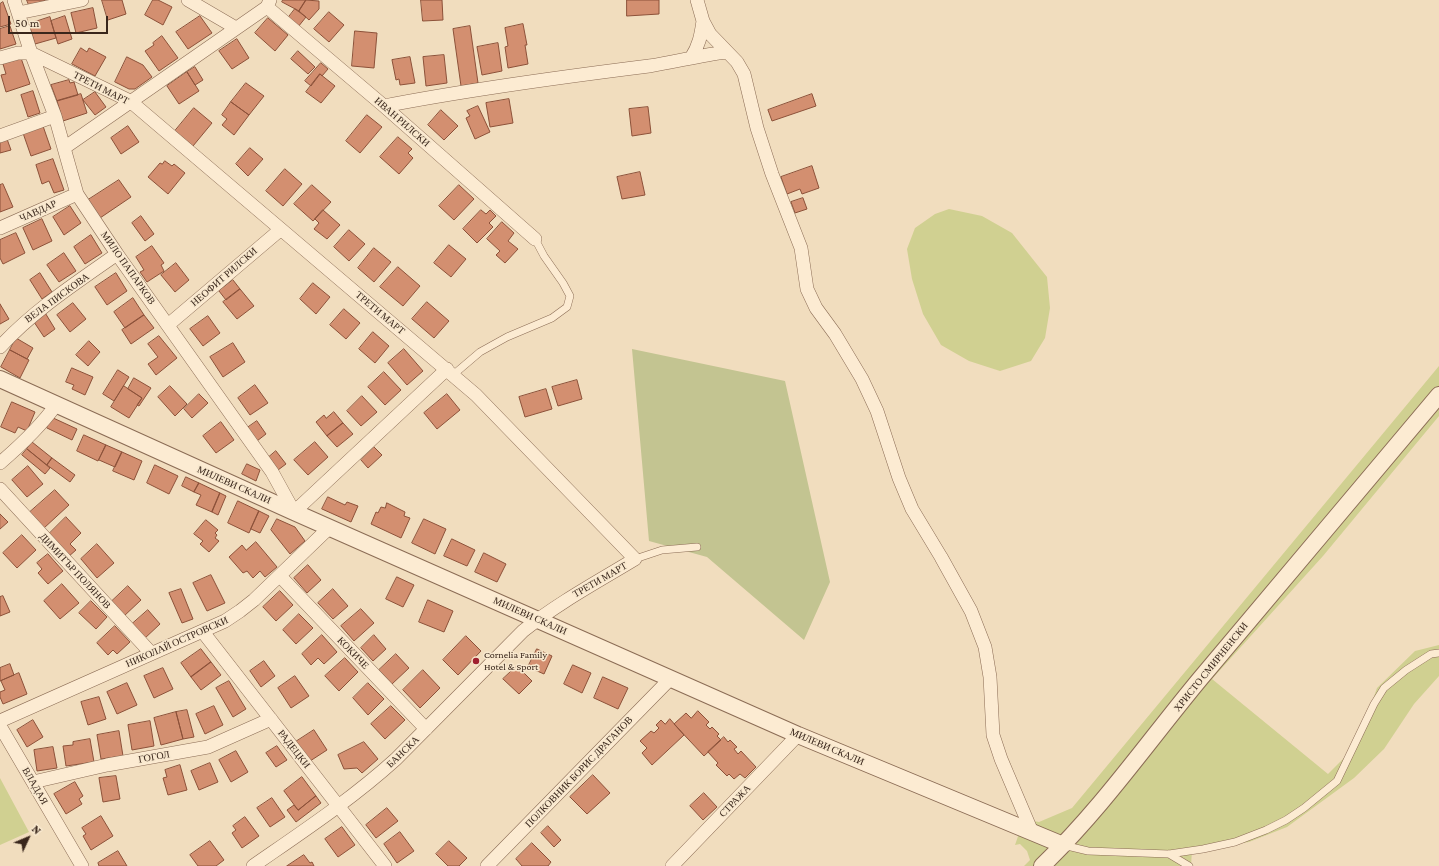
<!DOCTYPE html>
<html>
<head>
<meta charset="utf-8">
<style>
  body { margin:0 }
  #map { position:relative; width:1439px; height:866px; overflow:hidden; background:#f1ddbe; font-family:"Crimson Pro",serif }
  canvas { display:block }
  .north { position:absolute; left:8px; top:818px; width:40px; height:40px; -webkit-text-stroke:3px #f8e8ce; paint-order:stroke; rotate:46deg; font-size:11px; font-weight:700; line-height:16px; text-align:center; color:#39261b }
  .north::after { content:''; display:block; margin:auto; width:14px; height:18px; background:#39261b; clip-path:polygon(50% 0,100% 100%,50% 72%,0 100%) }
  .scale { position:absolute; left:8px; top:16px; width:100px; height:18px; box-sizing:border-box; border:2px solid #39261b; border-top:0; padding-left:5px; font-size:12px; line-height:14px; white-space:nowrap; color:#39261b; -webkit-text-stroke:3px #f8e8ce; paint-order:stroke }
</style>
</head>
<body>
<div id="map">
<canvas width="1439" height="866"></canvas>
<div class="north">N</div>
<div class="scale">50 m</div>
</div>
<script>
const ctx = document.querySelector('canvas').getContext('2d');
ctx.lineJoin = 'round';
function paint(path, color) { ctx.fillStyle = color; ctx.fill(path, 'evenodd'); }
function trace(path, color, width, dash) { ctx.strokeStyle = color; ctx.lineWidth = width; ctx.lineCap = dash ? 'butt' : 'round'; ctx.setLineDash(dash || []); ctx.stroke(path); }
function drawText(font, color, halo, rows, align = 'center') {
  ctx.font = font + ' "Crimson Pro",serif'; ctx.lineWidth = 3; ctx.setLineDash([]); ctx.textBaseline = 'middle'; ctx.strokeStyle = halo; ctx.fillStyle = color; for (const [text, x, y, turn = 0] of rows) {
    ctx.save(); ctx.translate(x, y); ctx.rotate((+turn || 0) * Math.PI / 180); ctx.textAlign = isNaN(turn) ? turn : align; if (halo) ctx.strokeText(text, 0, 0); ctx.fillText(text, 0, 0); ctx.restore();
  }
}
paint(new Path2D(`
  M949 209 982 216 1012 233 1047 277 1050 308 1045 338 1031 361 1000 371 969 361 941 345 923 314 912 279 907 249 915 228 935 214Z
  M1439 366V416L1323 556 1212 679 1328 774 1345 757 1363 728 1377 688 1415 651 1439 645V676L1414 704 1384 749 1354 778 1287 827 1249 842 1192 850 1191 866H1024L1030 860 1027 851 1020 844 1015 845 1024 819 1039 822 1072 808Z
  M0 778 29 832 0 845Z`), '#d0d091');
paint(new Path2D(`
  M632 349 785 381 830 582 804 640 707 557 649 541Z`), '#c3c491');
const building = new Path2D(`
  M27 0H45V1L29 5Z
  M102 0H122L126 14 108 20Z
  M153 0H158L172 7 163 25 145 15Z
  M283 0H306L299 11 282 2Z
  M306 0 319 1V9L309 20 299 11Z
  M421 0H442L443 20 423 21Z
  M627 0H659V14L627 16Z
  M3 2 11 24 0 27V4Z
  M93 8 97 28 76 33 71 13Z
  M295 9 306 17 298 27 288 18Z
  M329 12 344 25 329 42 314 29Z
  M65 16 72 39 58 44 51 21Z
  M200 16 212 33 188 49 176 32Z
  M50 17 56 38 35 44 29 24Z
  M268 18 288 35 275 51 255 33Z
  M523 24 527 45H525L528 64 508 68 505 47 508 46 505 28Z
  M10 26 16 44 0 49V29Z
  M470 26 478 83 461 86 453 29Z
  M355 31 377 33 374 68 352 66Z
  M162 36 178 58 159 71 145 51 154 45 153 43Z
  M237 39 249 58 232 69 219 51Z
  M498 43 502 71 482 75 477 47Z
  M81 48 87 52 89 48 106 57 95 76 72 64Z
  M298 51 315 67 308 74 291 59Z
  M444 55 447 83 426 86 423 57Z
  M127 57 143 65 152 77 135 89H129L115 82Z
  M410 57 415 83 400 85 399 79 396 80 392 60Z
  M21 58 30 84 6 92 1 75 6 74 3 64Z
  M321 63 328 69 322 76 320 74 311 86 305 81Z
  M195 67 203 80 195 85 187 72Z
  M187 72 199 91 179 104 167 86Z
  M320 74 335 86 321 103 306 92Z
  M69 80 70 83 74 82 78 95 57 101 51 85Z
  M246 83 264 96 249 115 231 102Z
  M33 91 40 113 28 117 21 95Z
  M95 92 106 107 95 115 83 100Z
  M81 94 87 113 63 121 57 101Z
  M812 94 816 106 772 121 768 110Z
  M509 99 513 123 490 127 486 103Z
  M231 102 249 115 234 135 222 125 227 119 222 115Z
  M478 106 490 132 475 139 466 118 470 116 467 111Z
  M648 107 651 133 632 136 629 109Z
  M194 108 212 123 193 146 175 131Z
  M441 110 458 126 444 140 428 125Z
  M367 115 382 127 360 153 346 141Z
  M43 126 51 149 31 156 23 133Z
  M128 126 139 142 121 154 111 138Z
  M398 137 412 149 408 153 413 158 399 174 380 157Z
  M7 139 11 150 0 153V141Z
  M250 148 263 159 248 176 236 164Z
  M53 159 64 190 54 193 49 181 42 184 36 165Z
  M165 161 172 166 174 164 185 173 168 194 148 177 160 163 162 164Z
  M812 166 819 188 802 194 800 189 787 194 781 177Z
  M285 169 302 184 283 206 266 191Z
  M640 172 645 195 622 199 617 177Z
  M119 180 131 197 100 218 88 200Z
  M3 184 13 207 0 212V185Z
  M312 185 331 202 313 221 294 204Z
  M459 185 474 199 454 220 439 206Z
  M803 198 807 209 795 213 791 202Z
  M70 206 81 223 64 235 53 217Z
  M323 210 340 225 327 239 314 229 319 223 315 219Z
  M481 210 486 214 490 210 496 216 489 223 493 227 477 243 463 229Z
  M141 216 154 234 145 241 132 223Z
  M42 219 52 241 33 250 23 228Z
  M502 222 514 233 508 241 518 249 505 263 496 255 500 251 487 239Z
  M349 230 365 244 349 261 334 247Z
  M16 233 25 253 3 264 0 258V240Z
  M91 235 102 253 85 264 74 247Z
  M449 245 466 259 451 277 434 263Z
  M152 246 164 263 161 265 164 271 147 282 140 272 144 270 136 257Z
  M374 248 391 262 374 282 358 268Z
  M64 253 76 271 59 282 47 265Z
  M176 263 189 280 175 292 161 275Z
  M398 267 420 286 403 306 380 287Z
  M40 273 52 292 42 299 30 280Z
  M116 273 127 291 107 305 95 287Z
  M233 280 240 289 226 300 219 291Z
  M313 283 330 297 316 314 300 299Z
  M240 289 254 306 237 319 223 302Z
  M133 298 144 315 125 328 114 312Z
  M427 302 449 321 434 338 412 319Z
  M73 303 86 319 70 332 57 315Z
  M0 304 9 319 0 324Z
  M344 309 360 323 346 339 330 325Z
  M44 311 55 329 44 337 32 319Z
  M144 315 154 328 131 344 122 330Z
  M208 316 220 333 203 346 190 329Z
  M373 332 389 346 375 363 359 349Z
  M159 336 177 358 156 375 148 364 158 357 148 344Z
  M16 338 33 348 27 359 10 350Z
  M89 341 100 352 88 366 76 355Z
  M233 343 245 362 223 377 210 357Z
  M404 349 423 371 407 385 388 363Z
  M10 350 29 360 20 378 1 367Z
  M72 368 93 377 85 395 72 389 74 385 66 382Z
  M118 370 129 377 114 401 103 394Z
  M384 372 401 390 385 405 368 387Z
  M134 378 151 388 139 406 137 405 142 398 128 389Z
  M577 380 582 399 558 406 552 387Z
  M255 385 268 403 250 415 238 398Z
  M124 386 142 398 129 418 111 407Z
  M170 386 187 404 175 416 158 397Z
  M546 389 552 409 525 417 519 397Z
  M199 394 208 403 192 418 184 409Z
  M447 394 460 410 437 429 424 413Z
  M362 396 377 412 361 426 347 411Z
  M12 402 35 412 27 431 18 427 15 433 1 427Z
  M334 412 343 423 327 436 316 422 324 415 326 418Z
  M51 417 77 429 72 440 47 428Z
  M257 421 266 434 257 441 247 428Z
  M221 422 234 440 216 453 203 436Z
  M343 423 353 434 337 447 327 436Z
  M84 435 106 445 98 461 77 451Z
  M32 442 52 458 47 465 27 449Z
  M315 442 328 457 308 475 294 460Z
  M106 445 122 452 115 467 99 460Z
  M374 447 382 455 368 468 361 460Z
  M27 449 50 468 45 474 22 455Z
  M276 451 286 464 278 470 269 457Z
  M122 452 142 461 134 480 113 471Z
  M52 458 75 475 70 482 47 465Z
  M247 464 260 470 256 481 242 474Z
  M155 465 178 476 169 494 147 483Z
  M28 466 43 484 27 497 12 480Z
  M186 477 199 483 194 492 182 486Z
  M199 483 220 493 212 512 196 505 201 495 194 492Z
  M55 490 69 505 44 528 30 512Z
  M220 493 226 496 218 515 212 512Z
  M328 497 345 505 347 502 358 506 351 522 322 509Z
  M238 501 259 511 249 533 228 523Z
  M387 503 405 512 404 516 410 518 401 538 371 524 376 512 378 513 381 507 385 508Z
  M259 511 269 516 260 533 251 529Z
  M0 514 8 522 0 529Z
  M66 517 81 533 70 544 76 550 68 557 47 536Z
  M277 519 295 527 305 541 290 554 271 530Z
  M424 519 446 529 435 554 412 543Z
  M206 520 218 530 215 533 217 535 215 538 219 541 209 552 200 544 203 541 194 534Z
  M22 535 36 550 17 568 3 553Z
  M452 539 475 550 467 566 444 556Z
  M256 542 277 567 265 577 260 571 253 578 247 571 243 573 229 557 242 545 246 550Z
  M97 544 114 563 97 578 81 559Z
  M484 553 506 564 497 582 475 572Z
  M48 554 63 571 48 584 38 573 42 569 37 563Z
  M308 565 321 580 307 593 294 578Z
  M211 575 225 603 207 611 193 583Z
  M397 577 414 585 403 607 386 599Z
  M62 584 79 603 60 619 44 601Z
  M128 586 141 600 123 617 110 603Z
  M181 589 193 619 182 623 169 593Z
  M333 589 348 606 333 619 318 603Z
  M280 591 293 605 276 621 263 607Z
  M3 596 10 612 0 616V597Z
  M428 600 453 611 444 632 419 622Z
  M91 601 107 617 96 629 79 613Z
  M361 609 374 623 354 641 341 626Z
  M148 610 160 624 144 639 131 625Z
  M299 614 313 628 296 644 283 630Z
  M115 626 130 642 117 654 113 650 108 655 97 643Z
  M322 635 337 652 324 664 318 658 311 665 302 654Z
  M374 635 386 649 373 661 361 648Z
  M466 636 481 651 458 675 443 660Z
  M201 649 211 662 191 677 181 663Z
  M537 649 552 656 544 674 528 667Z
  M396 654 409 668 392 684 379 670Z
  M345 658 358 672 339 691 325 676Z
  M264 661 275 676 261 687 250 671Z
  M211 662 221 675 201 690 191 677Z
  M10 664 14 675 0 681V668Z
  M573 665 591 673 582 693 564 684Z
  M517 666 532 681 519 694 503 679Z
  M163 668 173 689 154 698 144 676Z
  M423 670 440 688 420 708 403 690Z
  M19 673 27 694 3 704 0 697V692L5 690 1 681Z
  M295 676 309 696 291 708 278 688Z
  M603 677 628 688 618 709 594 698Z
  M229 681 246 709 233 717 216 688Z
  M127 683 137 705 117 714 107 692Z
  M368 683 384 699 368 715 353 698Z
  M99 697 106 719 88 725 81 702Z
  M214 706 223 725 205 734 196 714Z
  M391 706 405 720 385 739 371 724Z
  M187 710 194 737 183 739 176 712Z
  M698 711 709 722 706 725 710 729 712 727 719 734 717 736 721 740 704 756 674 724 686 713 691 718Z
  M176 712 183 739 161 745 154 718Z
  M670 719 684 735 652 765 642 753 647 748 640 741 651 731 654 733 659 728 656 725 661 720 665 724Z
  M33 720 43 737 27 747 17 730Z
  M150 721 154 746 132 750 128 725Z
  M314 730 327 750 307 763 294 743Z
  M119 731 123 756 101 759 97 735Z
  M724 737 728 742 730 740 737 747 734 749 738 754 741 751 756 767 745 778 740 774 734 779 729 774 727 776 716 765 718 763 708 752Z
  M90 739 94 762 66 766 63 746 73 745V742Z
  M364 742 378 759 362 773 357 768 344 769 338 755Z
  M277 746 287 760 276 767 266 753Z
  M53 747 57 768 37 771 34 750Z
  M236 751 248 772 231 782 219 760Z
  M210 763 218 782 199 790 191 771Z
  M180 765 187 790 168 795 163 778 167 777 165 770Z
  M593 775 610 793 587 814 570 797Z
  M116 776 120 799 103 802 99 778Z
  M302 777 316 796 298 810 284 791Z
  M75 782 83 796 79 799 82 804 66 814 54 794Z
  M704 793 717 807 703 820 690 806Z
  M316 796 321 803 296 822 287 810 294 805 298 810Z
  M272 798 285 817 270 827 257 808Z
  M387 808 398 821 376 838 366 825Z
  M101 816 113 836 91 850 83 836 86 834 82 828Z
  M245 817 259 836 242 848 232 833 236 830 233 826Z
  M548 826 561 840 554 847 541 833Z
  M342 827 355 845 338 857 325 839Z
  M400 832 414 851 397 863 384 844Z
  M210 841 224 860 216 866H198L190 855Z
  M449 841 467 858 459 866H448L436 854Z
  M532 843 551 862 548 866H522L516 859Z
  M118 851 127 866H99L98 863Z
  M304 855 310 863 312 862 314 866H287Z`);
paint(building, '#d38f70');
trace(building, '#8c5139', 1);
const service = new Path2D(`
  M453 375 480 352 507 337 552 318 567 307 570 296 563 283 544 256 535 239
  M635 559 662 550 697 547
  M1063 845 1088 851 1169 854 1203 849 1235 842 1266 830 1286 820 1304 808 1337 781 1374 704 1384 688 1406 670 1431 654 1439 653
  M1169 854 1189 866`);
const minor = new Path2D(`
  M14 0 31 53 55 116 77 194 117 254 272 472 294 512 447 369
  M188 0 236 28
  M697 0 703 21 710 34 737 62 744 74 757 128 772 174 801 248 807 289 816 308 835 334 862 379 877 411 899 478 912 509 941 557 971 611 985 647 990 677 993 735 1001 759 1032 832
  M267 7 384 106 535 239
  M18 13 82 0
  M0 58 18 53H31L130 101 476 395 635 559C597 582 558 603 523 631L396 759C352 799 302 832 253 866
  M691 58C699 46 701 35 703 21
  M384 106C471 89 561 77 649 66 675 62 701 55 727 52
  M0 136 55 116
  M64 148 267 7 270 0
  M0 228 77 194
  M168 325 280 230
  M0 347C34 310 76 283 117 254
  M0 463C21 445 40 427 56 405
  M0 489 151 653
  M280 576 426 729
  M203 632 385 866
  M0 721 225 621 240 611 254 600 330 527
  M0 726 82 866
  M33 782 107 765 208 747 271 719
  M487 866 671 678
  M672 866 798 735`);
const tertiary = new Path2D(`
  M0 379 294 512 798 735 1063 845
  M1042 866C1102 808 1147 743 1200 679 1279 584 1360 490 1439 395`);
trace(service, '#8b6c55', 8);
trace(minor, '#8b6c55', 14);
trace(tertiary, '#8b6c55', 18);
trace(service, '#fcebd2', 7);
trace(minor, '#fcebd2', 13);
trace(tertiary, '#fcebd2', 16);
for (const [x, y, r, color] of [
  [476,661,4,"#9f202f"]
]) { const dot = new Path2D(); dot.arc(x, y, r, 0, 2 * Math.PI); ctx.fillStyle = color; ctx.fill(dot); trace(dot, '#f8e8ce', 1.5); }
drawText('10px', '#39261b', '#f8e8ce', [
  ["ТРЕТИ МАРТ",101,88,27],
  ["ИВАН РИЛСКИ",402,122,41],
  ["ЧАВДАР",38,211,-24],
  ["МИЛО ПАПАРКОВ",128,268,55],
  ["НЕОФИТ РИЛСКИ",224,277,-41],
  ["ВЕЛА ПИСКОВА",57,298,-36],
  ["ТРЕТИ МАРТ",380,313,40],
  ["МИЛЕВИ СКАЛИ",234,485,24],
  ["ДИМИТЪР ПОЛЯНОВ",75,571,47],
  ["ТРЕТИ МАРТ",600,580,-30],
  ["МИЛЕВИ СКАЛИ",530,616,24],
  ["НИКОЛАЙ ОСТРОВСКИ",177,642,-24],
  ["КОКИЧЕ",353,653,46],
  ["ХРИСТО СМИРНЕНСКИ",1211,667,-51],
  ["МИЛЕВИ СКАЛИ",827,747,23],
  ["РАДЕЦКИ",294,749,52],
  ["БАНСКА",403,752,-44],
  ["ГОГОЛ",154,757,-10],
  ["ПОЛКОВНИК БОРИС ДРАГАНОВ",579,772,-46],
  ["ВЛАДАЯ",35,786,60],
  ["СТРАЖА",735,801,-46]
]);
drawText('10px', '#39261b', '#f8e8ce', [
  ["Cornelia Family",484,655],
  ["Hotel & Sport",484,667]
], 'left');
</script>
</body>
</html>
